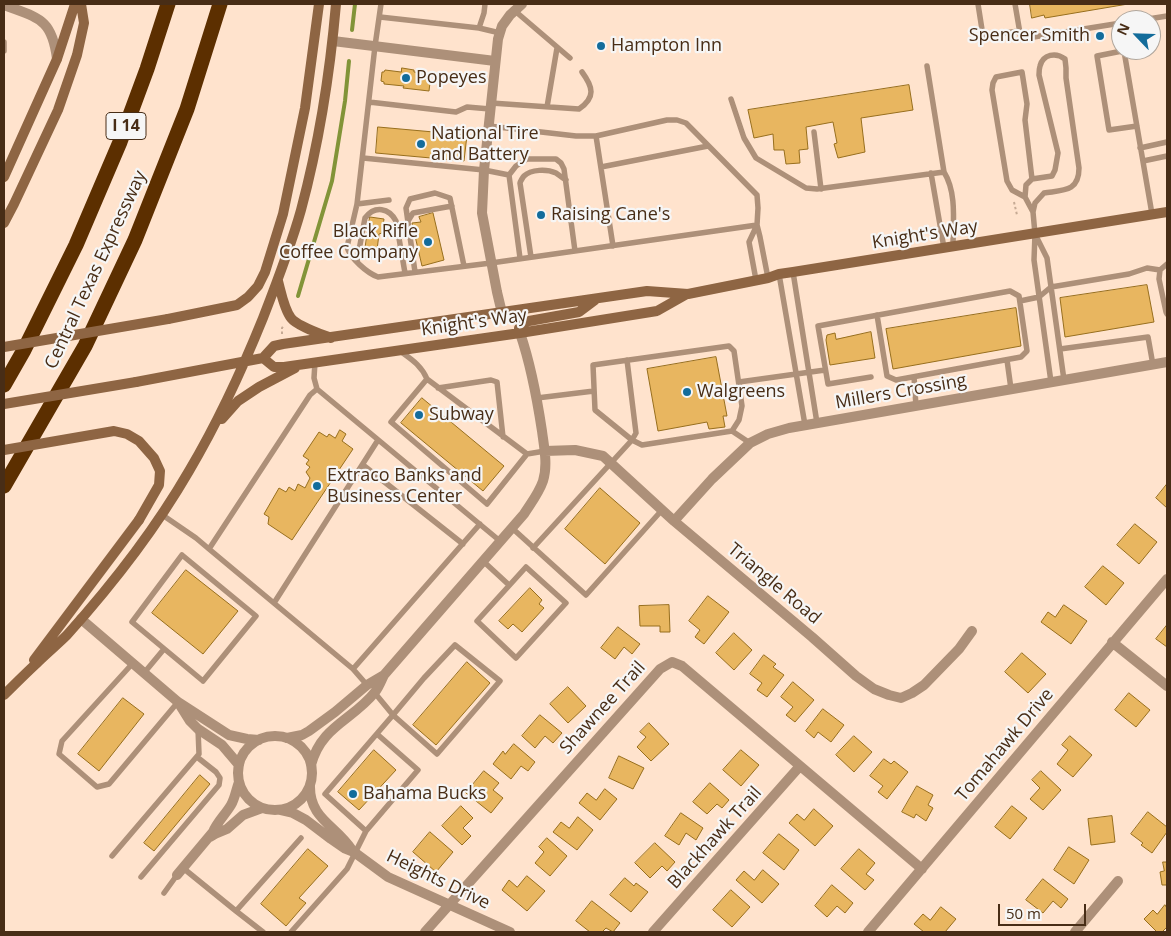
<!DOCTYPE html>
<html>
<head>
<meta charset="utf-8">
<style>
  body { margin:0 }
  #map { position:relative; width:1171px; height:936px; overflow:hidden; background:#ffe3cd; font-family:"Open Sans",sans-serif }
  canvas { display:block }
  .frame { position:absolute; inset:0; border:5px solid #482d16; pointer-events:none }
  .north { position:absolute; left:1111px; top:10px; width:50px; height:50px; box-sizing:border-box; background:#f6f6f6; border:1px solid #b0a69c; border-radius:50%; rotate:294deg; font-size:14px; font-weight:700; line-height:20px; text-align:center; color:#482d16 }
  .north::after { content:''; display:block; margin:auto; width:18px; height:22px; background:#136c9b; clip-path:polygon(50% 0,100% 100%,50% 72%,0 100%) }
  .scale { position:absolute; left:998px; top:904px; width:88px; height:22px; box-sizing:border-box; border:2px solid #482d16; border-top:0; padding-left:6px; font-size:15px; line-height:18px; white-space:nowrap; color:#482d16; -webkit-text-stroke:4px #f6f6f6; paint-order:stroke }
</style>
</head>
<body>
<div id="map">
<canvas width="1171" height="936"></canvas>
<div class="frame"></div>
<div class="north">N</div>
<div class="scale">50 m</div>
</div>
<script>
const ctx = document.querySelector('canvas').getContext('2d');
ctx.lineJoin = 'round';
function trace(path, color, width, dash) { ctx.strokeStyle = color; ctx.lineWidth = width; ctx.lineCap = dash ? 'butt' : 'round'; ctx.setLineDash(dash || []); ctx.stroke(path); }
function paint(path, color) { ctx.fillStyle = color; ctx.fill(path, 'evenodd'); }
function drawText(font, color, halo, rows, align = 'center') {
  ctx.font = font + ' "Open Sans",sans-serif'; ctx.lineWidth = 4.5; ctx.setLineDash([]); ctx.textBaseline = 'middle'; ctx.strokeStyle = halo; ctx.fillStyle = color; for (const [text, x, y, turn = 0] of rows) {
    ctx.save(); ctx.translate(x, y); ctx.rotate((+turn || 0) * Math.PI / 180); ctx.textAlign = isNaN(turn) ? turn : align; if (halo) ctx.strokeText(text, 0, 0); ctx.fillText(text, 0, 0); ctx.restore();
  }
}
trace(new Path2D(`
  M352 30 355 4
  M298 296 332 181 345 101 349 61`), '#829438', 4);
const building = new Path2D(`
  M1030 4H1128L1045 18 1044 15 1032 18Z
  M402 68 414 70V72L431 74 429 91 403 88 404 86 384 84V82L381 81 382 72H384L385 70 401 72Z
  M909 85 913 110 861 118 865 152 838 158 834 144 837 143 833 122 806 127 808 149 799 150 800 163 786 164 784 150H774L773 134 754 138 748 110Z
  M378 127 467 135 464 161 376 153Z
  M433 213 444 260 422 266 412 223 421 222 419 217Z
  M370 217 384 219 382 233 379 234 376 258 364 257Z
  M1147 285 1154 322 1065 337 1060 298Z
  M1016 308 1021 346 893 369 886 329Z
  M871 332 875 358 830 365 826 340 827 335 835 333 836 339Z
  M716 357 727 416H723L725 427 709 429 707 422 658 431 647 369Z
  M422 398 504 466 483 491 401 423Z
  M340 430 346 434 342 441 353 449 292 540 268 524 269 517 264 514 279 488 286 492 289 487 295 491 298 484 305 488 310 478 306 472 310 467 306 464 309 460 303 456 319 432 327 437 329 434 335 438Z
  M1167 484V508L1156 498Z
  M600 488 640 523 605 564 565 529Z
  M1135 524 1157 542 1139 564 1117 545Z
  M1103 566 1124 583 1106 605 1085 587Z
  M186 570 238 611 203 654 152 613Z
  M530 588 542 600 539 604 544 608 522 632 513 624 508 629 499 621Z
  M708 596 729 612 704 644 695 637 700 630 689 621Z
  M669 605 670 632H660V626H640L639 606Z
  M1064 605 1087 621 1071 644 1041 622 1048 612 1055 617Z
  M1167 625V647L1156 639Z
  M618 627 640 644 632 654 624 647 615 659 601 648Z
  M734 633 752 650 734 670 716 653Z
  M1022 653 1046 674 1028 693 1005 672Z
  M764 655 776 664 773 667 784 675 767 697 757 690 762 683 750 674Z
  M467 662 490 683 436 745 413 725Z
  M793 682 814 700 795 722 786 715 793 707 781 697Z
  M568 687 586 706 568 723 550 704Z
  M1129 693 1150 710 1136 727 1115 710Z
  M123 698 144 714 99 771 78 754Z
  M823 709 844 725 831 742 818 732 814 738 806 731Z
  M540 715 562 733 553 743 545 736 535 748 522 736Z
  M649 723 669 744 651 761 637 747 646 737 640 732Z
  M854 736 872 752 854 772 836 755Z
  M1070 736 1092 755 1073 777 1057 764 1068 750 1062 745Z
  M514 744 535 762 528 771 521 766 511 779 493 764 503 751 505 754Z
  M374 750 396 770 359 810 338 792Z
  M741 750 759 765 741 786 723 770Z
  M619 756 644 768 633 789 609 778Z
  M884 759 891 764 894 761 908 772 887 799 878 792 883 786 870 776Z
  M484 771 499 783 493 790 503 798 491 813 466 793Z
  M1041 771 1061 790 1043 810 1030 799 1040 788 1032 780Z
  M200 775 210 784 154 851 144 843Z
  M710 783 729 800 722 808 717 804 707 814 693 802Z
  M917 786 933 795 928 805 933 808 926 821 916 814 914 818 902 812Z
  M605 789 617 799 600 820 579 803 587 793 596 800Z
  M461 806 473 818 463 828 471 836 462 845 442 826Z
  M1012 806 1027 818 1010 839 995 827Z
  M814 809 833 826 815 846 789 823 797 814 804 820Z
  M1148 812 1167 827V832L1152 853 1141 845 1143 843 1131 834Z
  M681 813 703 828 696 840 686 833 679 845 665 836Z
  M1112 816 1115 842 1091 845 1088 819Z
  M578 817 593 830 577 850 553 832 561 822 569 828Z
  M430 832 453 852 436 872 413 852Z
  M779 834 799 850 784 870 763 853Z
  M547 838 567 856 550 876 535 863 544 852 539 847Z
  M655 843 675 862 667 871 662 866 650 878 635 863Z
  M1069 847 1089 860 1074 884 1054 870Z
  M308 849 328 866 299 898 306 903 286 926 261 904Z
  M859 849 875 863 866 874 874 880 865 890 841 869Z
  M1163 862H1167V885H1162L1160 872 1164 871Z
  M763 870 779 884 762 903 736 880 744 871 754 880Z
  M527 876 545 891 527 911 502 890 509 880 517 887Z
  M625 878 634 886 636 883 648 892 631 912 610 895Z
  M1043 879 1068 899 1061 908 1053 901 1043 913 1026 900Z
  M832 885 853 903 845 913 837 906 827 917 815 906Z
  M731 890 750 907 732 927 713 910Z
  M592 901 620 923 613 932 606 928 602 932H590L576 921Z
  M1165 905 1167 908V927L1162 932H1157L1144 919 1153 910 1157 914Z
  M941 907 956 919 945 932H924L914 924 923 914 930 920Z`);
paint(building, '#e8b660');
trace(building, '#976e1d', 1);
trace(new Path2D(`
  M1014 202 1017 215
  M282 334V328L284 325`), '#c6aa94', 2, [2.5, 2.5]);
trace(new Path2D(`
  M381 4 375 46 357 204 347 247C350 258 367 273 378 277L491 263 757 225 758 208 757 195 686 123 677 120H667L596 136H576L489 126
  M978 4 983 36 1019 31
  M1015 4 1021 39 1121 23
  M515 11 570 58
  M380 17 479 28 500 33
  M1142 20 1167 16
  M479 28 484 13 485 4
  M4 42V51
  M1127 50 1097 56 1109 130 1137 126
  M1124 51 1152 214
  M927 66 944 172C957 193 953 222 953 246
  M731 99 744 138 756 158 806 188 817 189 944 172
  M369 102 456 112 467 107 490 109
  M491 103 579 109C596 97 593 87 582 72
  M547 107 557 48
  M814 132 821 189
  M596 136 613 246
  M1140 148 1167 142
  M363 158 484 170 509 175 516 166 527 159H556L561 163 564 169 575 251
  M1143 161 1167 156
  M601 167 708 146
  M931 173 944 248
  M509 175 520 258
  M1025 197 1012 190 1007 181 992 90 993 83 996 77 1022 72 1027 104 1025 120 1032 179
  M357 204 389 200
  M1033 212 1035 203 1044 193C1063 190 1079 192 1079 168L1066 78V68L1065 59C1056 52 1043 54 1040 66 1039 69 1039 72 1039 75L1058 153 1055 170 1052 176 1032 179 1026 185 1025 197 1033 212 1035 234 1034 260 1051 382
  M408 221 413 213 452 206
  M1036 236 1047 258 1064 380
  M531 257 520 183C520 182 523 177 524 176 531 169 547 169 556 173 559 175 562 178 566 180
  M357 261 365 218C375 205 389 208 396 221L405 273
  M1167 264 1160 270 1159 279 1166 312 1167 314
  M415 272 406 208 410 199 435 193 450 198 464 266
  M793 272 817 423
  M779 274 805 425
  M756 280 749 242 757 225 760 237 768 278
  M1020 301 1039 297 1051 287 1129 274 1147 268 1160 270
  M729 346 734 351 742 406 739 420 732 431 642 445 632 440 595 410 593 365Z
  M1060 349 1148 337 1153 365
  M400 351C411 359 421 365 427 379L527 454 487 504 391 422 427 379
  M1007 360 1011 389
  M315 362 314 378 317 389 500 541
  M871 377 828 384 818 326 1010 291 1019 296 1027 351 1021 357 896 380 887 376 877 315
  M914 377 916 406
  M739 382 825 370
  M438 388 491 380 497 382 503 437
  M537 398 594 391
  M732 431 750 443
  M527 454 545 451
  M363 465 463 544
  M161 514 196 538 209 549 353 669 367 685
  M512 528 586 595 662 510
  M533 548 632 440 636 433 627 360
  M209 549 310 395 317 389
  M182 555 256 616 203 681 132 622Z
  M483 561 509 585
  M526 567 566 603 516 658 477 621Z
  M274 603 378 440
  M455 645 500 681 437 754 393 715 424 678Z
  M133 663 62 741 59 754 97 787 109 784 178 702
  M353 669 480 524
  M144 673 164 649
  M366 831 325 794 393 715 374 692
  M112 856 199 754 198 729
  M183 868 236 911
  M141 877 219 785 220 778 216 772 197 757
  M164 893 177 875
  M263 932 236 911 301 838
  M291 932 347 869 366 831 418 770 377 734`), '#ad9079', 5.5);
trace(new Path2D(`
  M4 5C38 18 52 18 57 59
  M333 41 495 61
  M502 313 497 292 482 213 484 170 498 39 502 26 510 15 522 4
  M545 451 575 450 603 456 674 521 812 637 856 676 874 689 889 695 901 698 912 693 924 685 959 649 972 631
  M674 521 712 479 750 443 768 434 789 428 1167 362
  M81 619 178 702 229 735 247 739 259 740
  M1112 642 1167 686
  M180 705 190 721 198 729 222 745 239 765
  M238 773a37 37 0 1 1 74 0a37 37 0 1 1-74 0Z
  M287 738 302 735 309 731 335 712 367 685 384 675
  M311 765C321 726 353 720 375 692 379 687 381 681 384 675L524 514C531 503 539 493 543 481 548 465 544 447 542 431 537 398 531 365 520 333
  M310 785C309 819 336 825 352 850
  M280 810 293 813 306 820 331 839 344 848 354 852 388 877 510 932
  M210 837 215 834 227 829 243 815 262 808
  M177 875 213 832C217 822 225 815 231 805 235 798 236 790 239 782
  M425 932 660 669 672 662 682 666 922 869
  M653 932 800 766
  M868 932 1167 579
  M1075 932 1118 881`), '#ad9079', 10);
trace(new Path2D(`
  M4 177 57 59 75 4
  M4 223 14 204 58 110 77 55 84 23 81 4
  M278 281C281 292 284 309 291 318 297 326 321 334 331 338
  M168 319 237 305 248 297 258 286 265 272 283 214 305 108 319 4
  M520 333 519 328 523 323 529 321 579 312 595 300
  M263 358 274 367H284L520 333 657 311 687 294
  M136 382 263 358 274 346 283 344 647 291 688 294 768 278 779 274 793 272 1167 212
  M222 419 238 401 259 387 295 368
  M34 660 139 520
  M4 695C15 684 26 673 38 662 47 653 58 644 67 635 111 586 156 528 189 471 218 422 242 370 263 318 277 282 291 246 301 210 319 143 330 73 336 4`), '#8e6543', 10);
trace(new Path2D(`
  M4 385 24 350 76 245 120 142 147 69 168 4
  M4 486 85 346 135 240 187 109 220 4`), '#5c2f00', 15);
trace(new Path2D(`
  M4 347 168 319
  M4 404 136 382
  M4 450 114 431 127 434 139 441 154 458 160 471 159 485 139 520`), '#8e6543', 10);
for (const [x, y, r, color] of [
  [1100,36,5,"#136c9b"],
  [601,46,5,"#136c9b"],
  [406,78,5,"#136c9b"],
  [421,144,5,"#136c9b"],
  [541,215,5,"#136c9b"],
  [428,242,5,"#136c9b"],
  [687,392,5,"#136c9b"],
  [419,415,5,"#136c9b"],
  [317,486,5,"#136c9b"],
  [353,794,5,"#136c9b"]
]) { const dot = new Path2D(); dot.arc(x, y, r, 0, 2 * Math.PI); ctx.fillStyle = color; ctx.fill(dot); trace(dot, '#f6f6f6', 2); }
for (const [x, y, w] of [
  [126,126,40]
]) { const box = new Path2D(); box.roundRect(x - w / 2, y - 13.5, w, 27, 4); ctx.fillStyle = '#f6f6f6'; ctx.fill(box); trace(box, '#482d16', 1); }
drawText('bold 16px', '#482d16', null, [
  ["I 14",126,126]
]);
drawText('18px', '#482d16', '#f6f6f6', [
  ["Spencer Smith",1090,36,"right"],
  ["Hampton Inn",611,46],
  ["Popeyes",416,78],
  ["National Tire",431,134],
  ["and Battery",431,155],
  ["Raising Cane's",551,215],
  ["Black Rifle",418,232,"right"],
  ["Coffee Company",418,253,"right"],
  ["Walgreens",697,392],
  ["Subway",429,415],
  ["Extraco Banks and",327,476],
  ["Business Center",327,497],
  ["Bahama Bucks",363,794]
], 'left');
drawText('18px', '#482d16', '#f6f6f6', [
  ["Knight's Way",925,235,-9],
  ["Central Texas Expressway",96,270,-65],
  ["Knight's Way",474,323,-8],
  ["Millers Crossing",901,392,-10],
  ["Triangle Road",774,584,40],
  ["Shawnee Trail",603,708,-48],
  ["Tomahawk Drive",1005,745,-50],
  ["Blackhawk Trail",715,838,-48],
  ["Heights Drive",438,880,26]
]);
</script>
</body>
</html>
